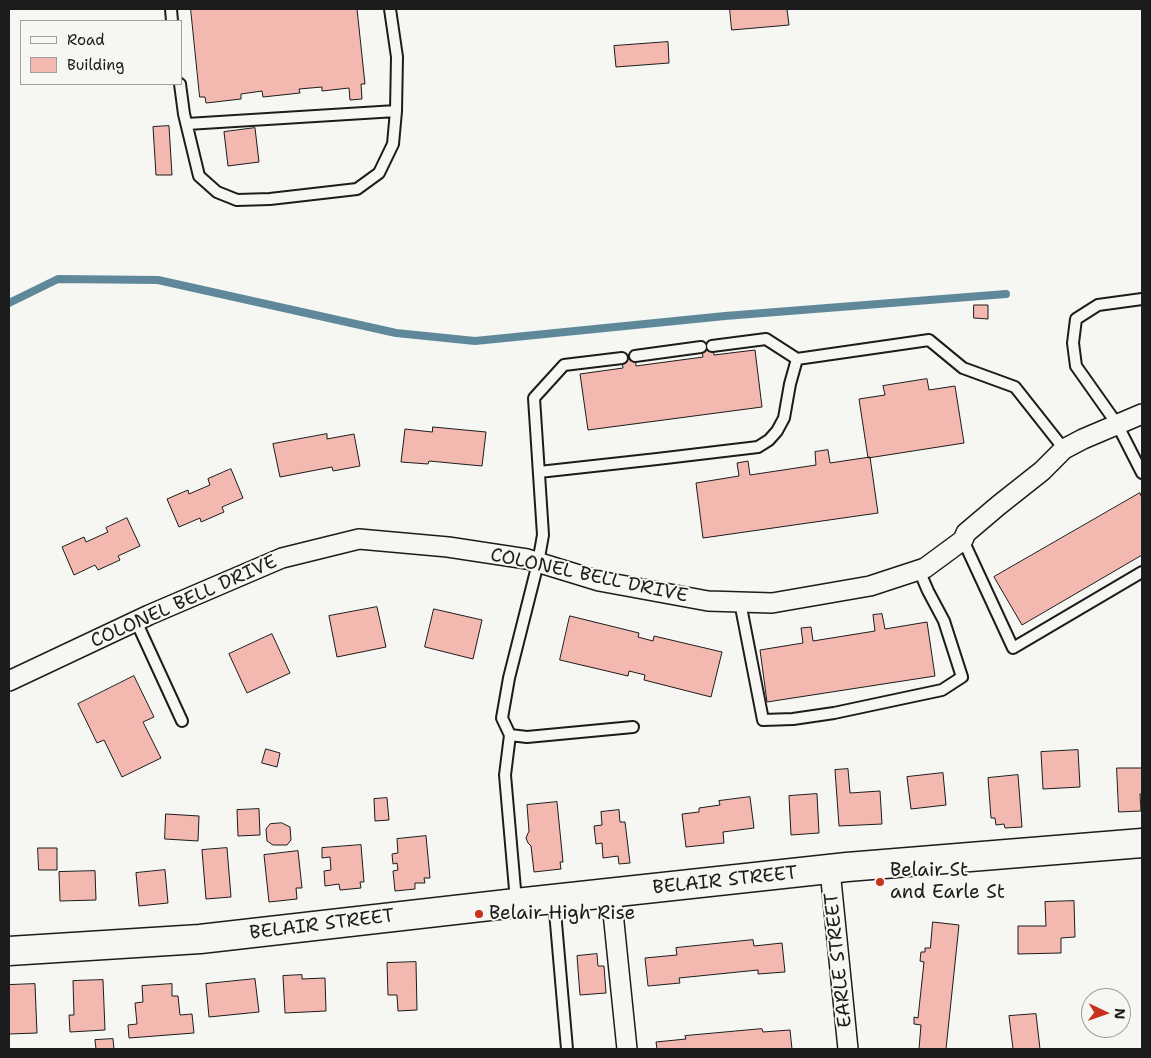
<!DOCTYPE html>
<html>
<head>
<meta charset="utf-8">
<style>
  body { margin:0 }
  #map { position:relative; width:1151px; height:1058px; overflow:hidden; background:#f6f6f2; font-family:"Shantell Sans",sans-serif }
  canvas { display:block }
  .frame { position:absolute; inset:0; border:10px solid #1c1c1c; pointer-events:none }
  .legend { position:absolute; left:20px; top:20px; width:162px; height:65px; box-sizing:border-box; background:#f6f6f2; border:1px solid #9f9f9c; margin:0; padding:6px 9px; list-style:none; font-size:15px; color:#1c1c1c }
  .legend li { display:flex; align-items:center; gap:10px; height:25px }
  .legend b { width:25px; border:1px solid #9f9f9c }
  .north { position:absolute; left:1081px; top:988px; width:50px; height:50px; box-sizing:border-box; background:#f6f6f2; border:1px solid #9f9f9c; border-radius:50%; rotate:93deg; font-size:14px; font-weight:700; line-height:20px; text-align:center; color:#1c1c1c }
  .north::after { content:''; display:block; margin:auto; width:18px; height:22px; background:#c8321e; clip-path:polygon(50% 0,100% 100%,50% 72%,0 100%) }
</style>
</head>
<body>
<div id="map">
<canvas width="1151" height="1058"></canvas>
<div class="frame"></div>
<ul class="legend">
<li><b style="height:6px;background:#f6f6f2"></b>Road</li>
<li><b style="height:14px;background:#f3b8af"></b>Building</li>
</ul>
<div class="north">N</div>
</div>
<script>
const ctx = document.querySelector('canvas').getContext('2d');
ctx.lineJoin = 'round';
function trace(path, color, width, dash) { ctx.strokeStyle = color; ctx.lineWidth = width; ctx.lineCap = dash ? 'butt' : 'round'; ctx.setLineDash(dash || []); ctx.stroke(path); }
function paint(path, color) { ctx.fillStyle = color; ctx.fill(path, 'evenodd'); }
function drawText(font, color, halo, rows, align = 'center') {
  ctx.font = font + ' "Shantell Sans",sans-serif'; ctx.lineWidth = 4; ctx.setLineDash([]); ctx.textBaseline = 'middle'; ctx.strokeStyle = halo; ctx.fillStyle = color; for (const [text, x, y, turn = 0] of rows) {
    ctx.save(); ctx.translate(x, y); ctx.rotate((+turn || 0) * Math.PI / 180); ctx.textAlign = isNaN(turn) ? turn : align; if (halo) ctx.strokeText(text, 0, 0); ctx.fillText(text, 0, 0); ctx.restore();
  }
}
trace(new Path2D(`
  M9 303 58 279 158 280 396 333 475 341 725 316 1006 294`), '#5f899a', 8);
const building = new Path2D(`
  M191 9H357L365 84H361L362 99 350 100 349 88 322 91V87L299 89 300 93 263 97 262 91 241 94V99L206 103 205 97H200Z
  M730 9H787L789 25 732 30Z
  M668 42 669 63 616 67 614 46Z
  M169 126 172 175H156L153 127Z
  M255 128 259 162 228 166 224 132Z
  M974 305H988V319L974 318Z
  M712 343 714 355 755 350 762 407 588 430 580 374 623 368 621 356 635 354 636 366 703 357 701 345Z
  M927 379 929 390 955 386 964 443 868 458 859 399 885 395 883 386Z
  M433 427 486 432 482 466 429 461 428 464 401 462 405 429 432 432Z
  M327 434V439L354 434 360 466 333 471 332 467 280 477 273 444Z
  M828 450 830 463 870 457 878 513 703 538 696 483 739 476 737 463 748 461 750 475 816 465 815 452Z
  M231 469 243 498 222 507 224 512 201 522 200 518 179 527 167 499 188 490 189 494 210 485 208 479Z
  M1140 493 1142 498V555L1022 625 994 577Z
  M127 518 140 546 118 556 120 560 98 570 95 565 74 575 62 547 84 537 86 542 108 532 106 528Z
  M377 607 386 647 337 657 329 616Z
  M434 609 482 620 473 659 425 647Z
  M882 614 885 629 927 622 935 676 767 702 760 650 803 643 801 628 811 627 813 641 875 631 873 615Z
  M570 616 639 633 638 637 653 641 654 636 722 652 711 697 644 680 645 675 629 671 628 676 560 660Z
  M272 634 290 673 247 693 229 654Z
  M134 676 154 717 143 722 161 758 122 777 104 740 97 743 78 704Z
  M266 749 280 753 277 767 262 763Z
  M1078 750 1080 787 1043 789 1041 752Z
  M1117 768H1142V794H1140L1141 811 1119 812Z
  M848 769 850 793 880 791 882 824 839 826 835 770Z
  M943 773 946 805 911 809 907 777Z
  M1018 775 1022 827 1005 828 1004 824 996 825 995 818H991L988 778Z
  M817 794 819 833 791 835 789 796Z
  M750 797 754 828 723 832 724 843 686 847 682 814 699 812V808L720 805 719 801Z
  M387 798 389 820 375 821 374 799Z
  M557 802 563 862H560L561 869 534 872 531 846 528 843 526 838 529 831 527 805Z
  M259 809 260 835 238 836 237 810Z
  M619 810 620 822H625L630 863 619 864 618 856 603 858 602 843 596 844 594 826 602 825 601 812Z
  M166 814 199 816 198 841 165 839Z
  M282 823 290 827 291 840 287 845H273L267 841 266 829 270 824Z
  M426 836 430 878H424L425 883H415V889L395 891 393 871 398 870 397 863 393 864 392 854 398 853 397 839Z
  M361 845 364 882H360L361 888 340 890 339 884 325 886 324 871 331 870 330 857 322 858V848Z
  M38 848H57V870H39Z
  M227 848 231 897 206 899 202 850Z
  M298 851 302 888H296L297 899 269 902 264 855Z
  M165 870 168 903 139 906 136 873Z
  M95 871 96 900 60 901 59 872Z
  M1074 901 1075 937 1061 938V953L1018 954V926H1046L1045 902Z
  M933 922 959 925 946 1049H919L921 1025 914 1024V1017L918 1018 924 962 920 961 921 952H925V948H930Z
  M753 940 754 946 782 943 785 972 758 974V970L679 978 680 983 648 986 645 958 677 955 676 948Z
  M597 954 598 966H604L606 993 580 995 577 956Z
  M416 962 417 1010 398 1011 397 995H388L387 963Z
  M302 975V979L325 978 326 1011 285 1013 283 976Z
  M255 979 259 1012 209 1017 206 984Z
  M103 980 105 1030 70 1032 69 1015H74L73 981Z
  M35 984 37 1033 9 1034V985Z
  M172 984V996H178L180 1015 192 1014 194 1033 129 1038 128 1025 137 1024 135 1003 143 1002 142 986Z
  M1036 1014 1040 1049H1013L1009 1016Z
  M762 1029 763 1032 790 1030 792 1049H657L656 1042 686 1039 685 1036Z
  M113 1039 114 1049H96L95 1040Z`);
paint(building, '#f3b8af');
trace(building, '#1c1c1c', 1);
const service = new Path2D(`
  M171 9 172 21
  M180 84 184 114 199 176 217 192 237 200 270 199 357 189 379 173 393 144 396 111 397 57 390 9
  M187 124 396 111
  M1142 299 1098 305 1076 319 1073 343 1076 366 1117 424 1142 473
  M712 346 766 339 797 359 929 340 963 368 1015 387 1064 449
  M635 356 701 347
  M622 358 564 365 534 398 543 535 538 563 509 678 502 718 510 735 527 737 633 727
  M539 472 657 459 758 447 769 440 777 431 784 418 790 384 797 359
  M963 540 1013 648 1142 572
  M740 602 763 720 793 719 834 713 942 690 962 677 944 621 928 591 919 570
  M136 621 182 721
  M510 735 505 775 516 901
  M554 900 567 1049`);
const minor = new Path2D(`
  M9 681 149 615 282 558 359 539 448 547 527 559 599 581 708 601 772 603 870 586 925 568 963 540 966 533 999 505 1042 471 1064 449 1083 439 1142 414
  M830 870 848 1049
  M611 893 627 1049`);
const secondary = new Path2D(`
  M9 951 200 939 516 903 847 867 1142 843`);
trace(service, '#1c1c1c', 14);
trace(minor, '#1c1c1c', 22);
trace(secondary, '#1c1c1c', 31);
trace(service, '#f6f6f2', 10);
trace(minor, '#f6f6f2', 19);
trace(secondary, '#f6f6f2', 28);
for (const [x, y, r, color] of [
  [880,882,5,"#c8321e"],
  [479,914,5,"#c8321e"]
]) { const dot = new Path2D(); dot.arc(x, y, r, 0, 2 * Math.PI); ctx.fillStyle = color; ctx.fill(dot); trace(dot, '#f6f6f2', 2); }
drawText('19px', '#1c1c1c', '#f6f6f2', [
  ["COLONEL BELL DRIVE",589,576,12],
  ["COLONEL BELL DRIVE",184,602,-24],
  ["BELAIR STREET",725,881,-6],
  ["BELAIR STREET",322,925,-7],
  ["EARLE STREET",839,960,-96]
]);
drawText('19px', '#1c1c1c', '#f6f6f2', [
  ["Belair St",890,871],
  ["and Earle St",890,893],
  ["Belair High Rise",489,914]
], 'left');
</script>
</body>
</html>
